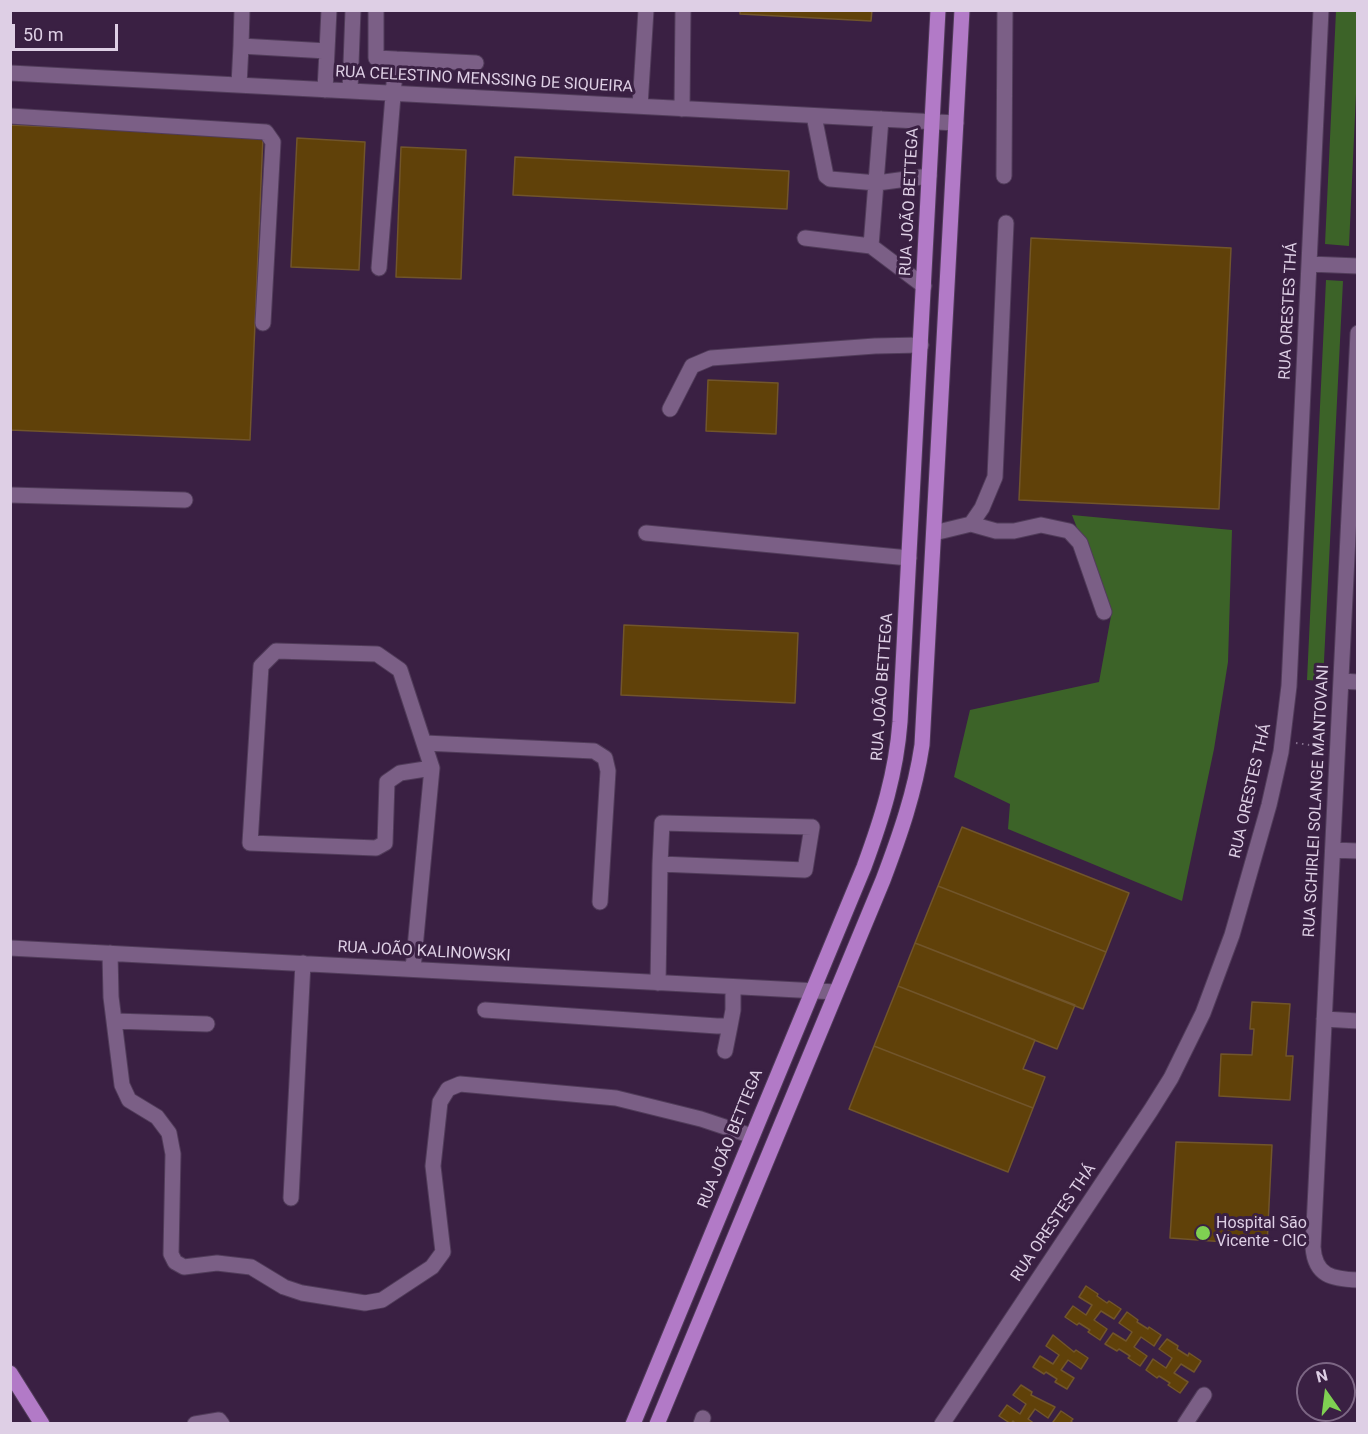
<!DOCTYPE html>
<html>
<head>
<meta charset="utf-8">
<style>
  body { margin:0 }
  #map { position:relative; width:1368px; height:1434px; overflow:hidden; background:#3a2043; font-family:Roboto,sans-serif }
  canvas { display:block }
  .frame { position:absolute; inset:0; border:12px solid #decfe5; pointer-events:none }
  .north { position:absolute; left:1296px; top:1362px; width:60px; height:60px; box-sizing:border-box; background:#3a2043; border:2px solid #7c6684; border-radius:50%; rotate:346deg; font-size:16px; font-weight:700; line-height:24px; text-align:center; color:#decfe5 }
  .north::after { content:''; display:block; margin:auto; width:21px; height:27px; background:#7fd052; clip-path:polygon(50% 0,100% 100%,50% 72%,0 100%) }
  .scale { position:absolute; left:12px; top:24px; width:106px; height:27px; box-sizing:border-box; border:3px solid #decfe5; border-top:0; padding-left:8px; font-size:18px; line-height:21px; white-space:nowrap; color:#decfe5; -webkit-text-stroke:4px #3a2043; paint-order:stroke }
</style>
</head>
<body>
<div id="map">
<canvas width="1368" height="1434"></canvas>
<div class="frame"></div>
<div class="north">N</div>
<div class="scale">50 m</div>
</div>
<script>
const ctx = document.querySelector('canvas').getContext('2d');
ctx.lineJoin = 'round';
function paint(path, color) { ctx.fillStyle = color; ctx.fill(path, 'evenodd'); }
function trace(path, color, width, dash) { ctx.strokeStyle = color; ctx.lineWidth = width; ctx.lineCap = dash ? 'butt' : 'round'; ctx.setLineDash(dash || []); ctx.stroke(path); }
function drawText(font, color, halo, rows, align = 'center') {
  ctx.font = font + ' Roboto,sans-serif'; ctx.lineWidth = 6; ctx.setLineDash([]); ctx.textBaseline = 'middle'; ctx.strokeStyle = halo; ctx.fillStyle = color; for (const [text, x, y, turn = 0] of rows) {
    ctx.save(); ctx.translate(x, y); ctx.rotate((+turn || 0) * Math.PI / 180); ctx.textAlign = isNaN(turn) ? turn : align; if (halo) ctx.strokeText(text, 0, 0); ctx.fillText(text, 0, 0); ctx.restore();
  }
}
paint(new Path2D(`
  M1336 11H1357V72L1349 246 1325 244Z
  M1326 280 1343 281 1323 681 1307 680Z
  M1072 515 1232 530 1228 662 1214 749 1182 901 1008 829 1010 804 954 777 970 710 1099 682 1111 616Z`), '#3c6328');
const building = new Path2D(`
  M740 10H872L871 21 740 14Z
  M10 125 263 136 250 440 10 430Z
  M297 138 365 142 359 270 291 267Z
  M401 147 466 150 461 279 396 277Z
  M515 157 789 171 787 209 513 195Z
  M1031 238 1231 248 1219 509 1019 500Z
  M708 380 778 383 776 434 706 431Z
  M624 625 798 633 795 703 621 695Z
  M962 827 1129 893 1106 952 938 886Z
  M938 886 1106 952 1083 1009 915 943Z
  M915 943 1075 1005 1057 1049 898 986Z
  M898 986 1035 1040 1023 1069 1045 1077 1033 1108 874 1046Z
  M1252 1002 1290 1004 1286 1056H1293L1290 1100 1219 1096 1221 1054 1252 1055 1254 1029H1250Z
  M874 1046 1033 1108 1008 1172 849 1109Z
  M1176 1142 1272 1145 1267 1245 1170 1238Z
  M1086 1286 1098 1294 1097 1296 1107 1303 1109 1301 1121 1309 1114 1319 1101 1311 1094 1320 1107 1329 1100 1340 1088 1332 1090 1330 1079 1323 1077 1325 1065 1317 1073 1306 1086 1315 1092 1305 1079 1297Z
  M1127 1312 1138 1320 1137 1322 1148 1329 1149 1327 1161 1335 1154 1346 1141 1337 1134 1347 1147 1356 1140 1366 1128 1358 1130 1356 1119 1349 1117 1351 1105 1344 1113 1333 1126 1341 1132 1332 1119 1323Z
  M1053 1335 1074 1352 1076 1350 1088 1358 1081 1369 1068 1360 1061 1370 1074 1378 1067 1389 1055 1382 1057 1379 1046 1372 1044 1374 1033 1367 1040 1356 1053 1364 1059 1355 1046 1346Z
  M1167 1339 1178 1346 1177 1349 1188 1356 1189 1353 1201 1361 1194 1372 1181 1364 1174 1373 1188 1382 1180 1393 1168 1385 1170 1383 1159 1376 1157 1378 1146 1370 1153 1359 1166 1368 1172 1358 1159 1349Z
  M1021 1385 1032 1392 1031 1395 1055 1407 1048 1418 1035 1409 1028 1419 1035 1424H1016L1013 1421 1011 1424 999 1416 1007 1405 1020 1414 1026 1404 1013 1395Z
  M1061 1411 1073 1419 1071 1421 1074 1424H1056L1053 1422Z`);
paint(building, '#604109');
trace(building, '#71552b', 1.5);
const minor = new Path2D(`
  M376 10V58L476 63
  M241 46 242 10
  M327 51 329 10
  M10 73 956 123
  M239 85 241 46 327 51 325 90
  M350 91 353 10
  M640 106 646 10
  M682 109 683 10
  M10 116 266 132 273 142 263 323
  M814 116 826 176 830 179 877 183 929 176
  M1004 176 1005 10
  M805 238 871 246 924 286
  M871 246 881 119
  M1309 264 1358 266
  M379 268 396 59
  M1358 333 1313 1247C1315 1276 1332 1279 1358 1280
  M670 409 692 366 711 358 875 346 921 345
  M10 495 185 500
  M971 524 996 531H1014L1041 525 1069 531 1080 543 1104 612
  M646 533 909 558
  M934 533 971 524 982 508 995 477 1006 223
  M1341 681 1358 682
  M425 743 594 751 605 758 608 771 600 902
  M1333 850 1358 851
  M10 948 836 992
  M110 953 111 997 122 1085 129 1100 157 1117 169 1133 173 1154 171 1254 175 1262 184 1267 217 1263 251 1267 284 1287 302 1293 365 1303 382 1300 432 1267 443 1252 433 1166 440 1102 448 1089 460 1084 616 1098 701 1119 752 1136
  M413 969 432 768 400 670 377 654 276 651 261 666 250 843 376 848 385 843 387 782 400 773 432 768
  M658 983 660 864 805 870 812 827 662 823 660 864
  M485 1010 717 1026H730L733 1010V987
  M1324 1019 1358 1021
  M114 1021 207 1024
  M725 1051 730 1026
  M291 1198 303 963
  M195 1424 219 1420 222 1424
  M701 1424 703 1418
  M942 1424 1151 1110 1171 1078 1203 1013 1232 935 1269 805 1281 752 1289 686 1321 10
  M1185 1424 1204 1395`);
const major = new Path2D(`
  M10 1373 42 1424
  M633 1424 864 867C882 818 896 774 900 722L938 10
  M657 1424 883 880C900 835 915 792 922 745L962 10`);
trace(minor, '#513c5a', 17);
trace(major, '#513c5a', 17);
trace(new Path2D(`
  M1296 743 1323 747`), '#86718e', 2, [1.5, 4.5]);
trace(minor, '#7b5f86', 15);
trace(major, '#b27ac7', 15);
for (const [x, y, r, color] of [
  [1203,1233,8,"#7fd052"]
]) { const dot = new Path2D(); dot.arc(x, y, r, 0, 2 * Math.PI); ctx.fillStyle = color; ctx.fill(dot); trace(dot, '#3a2043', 2); }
drawText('16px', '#decfe5', '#3a2043', [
  ["RUA CELESTINO MENSSING DE SIQUEIRA",484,80,3],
  ["RUA JOÃO BETTEGA",910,202,-87],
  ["RUA ORESTES THÁ",1289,311,-87],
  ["RUA JOÃO BETTEGA",883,687,-86],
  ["RUA ORESTES THÁ",1251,791,-77],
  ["RUA SCHIRLEI SOLANGE MANTOVANI",1317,801,-87],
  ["RUA JOÃO KALINOWSKI",424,952,3],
  ["RUA JOÃO BETTEGA",731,1139,-68],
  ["RUA ORESTES THÁ",1054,1223,-56]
]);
drawText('16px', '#decfe5', '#3a2043', [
  ["Hospital São",1216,1224],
  ["Vicente - CIC",1216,1242]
], 'left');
</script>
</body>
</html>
